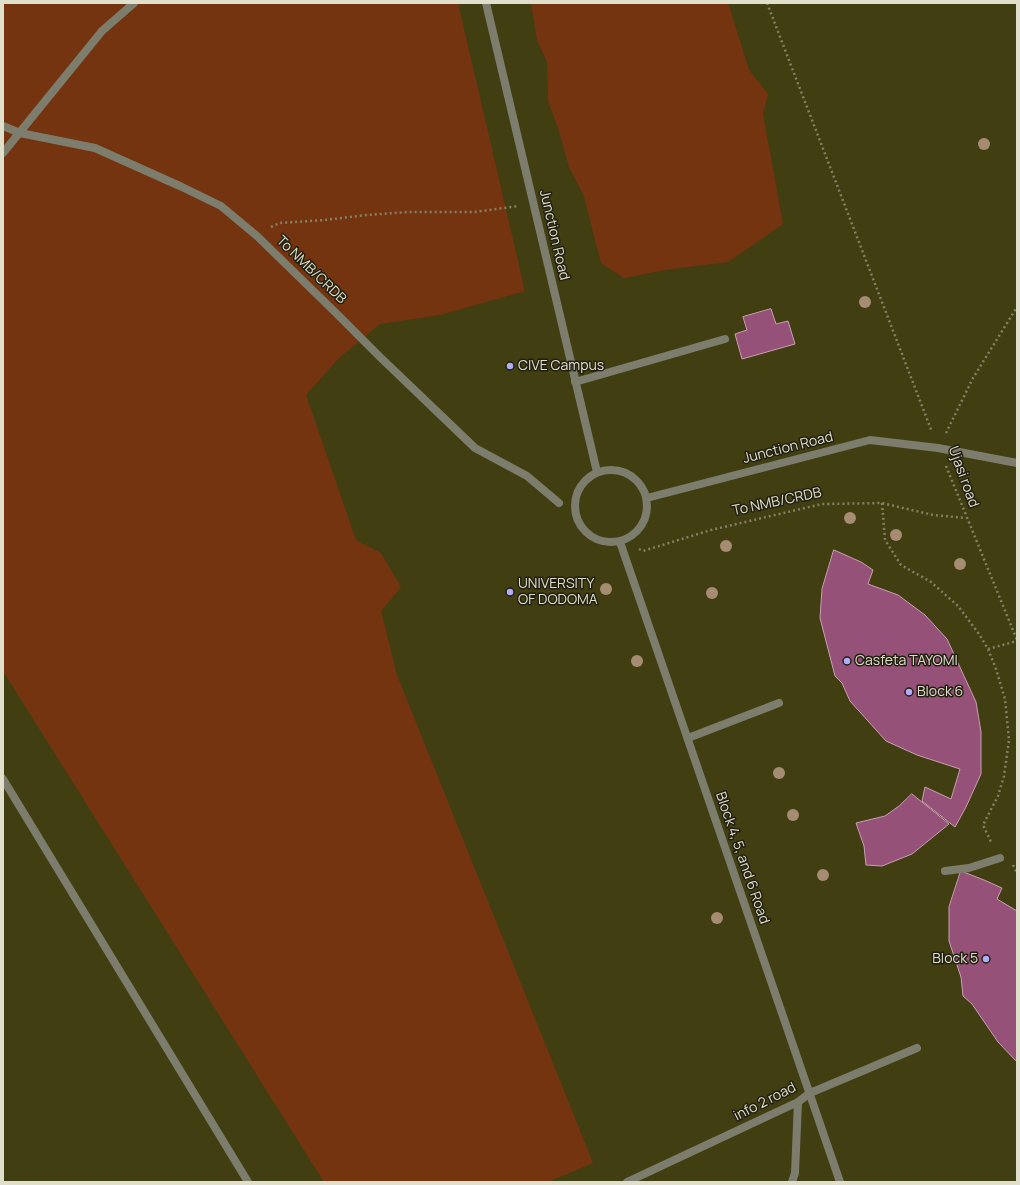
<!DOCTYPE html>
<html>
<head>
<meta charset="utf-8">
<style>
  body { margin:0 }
  #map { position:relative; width:1020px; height:1185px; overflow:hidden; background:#3b3916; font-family:Manrope,sans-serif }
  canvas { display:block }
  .frame { position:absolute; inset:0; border:4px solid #e0dfcc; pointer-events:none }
</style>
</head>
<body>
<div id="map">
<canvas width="1020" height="1185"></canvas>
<div class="frame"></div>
</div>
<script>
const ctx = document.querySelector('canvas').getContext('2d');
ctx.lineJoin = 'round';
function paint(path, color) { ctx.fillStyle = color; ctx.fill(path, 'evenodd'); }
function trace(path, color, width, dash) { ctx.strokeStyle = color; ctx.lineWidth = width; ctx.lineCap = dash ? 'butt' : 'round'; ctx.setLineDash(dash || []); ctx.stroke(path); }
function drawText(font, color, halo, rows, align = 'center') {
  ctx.font = font + ' Manrope,sans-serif'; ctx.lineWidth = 3; ctx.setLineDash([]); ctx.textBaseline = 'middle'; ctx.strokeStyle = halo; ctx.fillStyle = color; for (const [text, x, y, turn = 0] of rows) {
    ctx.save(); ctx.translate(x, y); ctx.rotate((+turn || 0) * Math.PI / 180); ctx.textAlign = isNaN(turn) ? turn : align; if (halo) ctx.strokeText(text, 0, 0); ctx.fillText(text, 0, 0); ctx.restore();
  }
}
paint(new Path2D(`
  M3 3H1017V1182H3Z`), '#413e12');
paint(new Path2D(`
  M3 3H458L525 291 440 315 380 324 339 358 306 395 356 540 381 553 401 587 381 611 397 675 593 1163 548 1182H324L3 671Z
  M531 3H728L749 70 768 94 763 114 783 224 728 262 665 270 624 278 601 263 584 196 569 167 559 131 548 101 547 62 537 40Z`), '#753410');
const building = new Path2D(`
  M771 309 776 324 788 321 795 344 742 359 735 334 747 330 743 317Z
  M834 550 861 562 873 570 868 584 898 595 925 615 947 639 976 702 981 732V774L966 807 955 827 922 801 925 787 951 799 960 769 917 755 886 741 850 701 842 683 835 676 820 618 822 589Z
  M912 794 949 824 912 854 882 866 866 865 864 846 856 823 885 816 899 806Z
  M961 871 984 880 1002 888 997 899 1017 911V1062L998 1042 972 1004 963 996 961 977 949 941V907Z`);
paint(building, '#965179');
trace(building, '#c7a0b4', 1);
trace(new Path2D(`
  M767 3 932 432
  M271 227 280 223 324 220 367 215 407 212H475L518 206
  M946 433 973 378 1017 307
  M946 466 1017 640
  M882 503 885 540 901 565 931 582 958 606 979 634 988 649 996 669 1005 699 1009 740 1004 776 998 796 983 825 992 844
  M639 549 643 551 711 530 822 504 882 503 933 515 966 518
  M988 649 1017 641
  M1013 865 1017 873`), '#828165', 2.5, [2, 3]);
trace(new Path2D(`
  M486 3 597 472
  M3 126 20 133 95 148 182 187 221 206 257 236 337 314 380 357 475 448 527 476 559 503
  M3 153 102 31 134 3
  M575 382 725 339
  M575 506a36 36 0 1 1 72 0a36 36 0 1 1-72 0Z
  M647 498 870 440 938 448 1017 463
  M620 542 840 1182
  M688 738 779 703
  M627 1182 798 1102 810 1093 917 1048
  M792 1182 795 1173 798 1102`), '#7d7d6d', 8);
trace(new Path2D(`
  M945 871 969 868 1000 858`), '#7d7d6d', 8);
trace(new Path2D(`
  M3 779 248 1182`), '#7d7d6d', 8);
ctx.fillStyle = '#a58c72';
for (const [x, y] of [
  [984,144],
  [865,302],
  [850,518],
  [896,535],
  [726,546],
  [960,564],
  [606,589],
  [712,593],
  [637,661],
  [779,773],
  [793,815],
  [823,875],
  [717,918]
]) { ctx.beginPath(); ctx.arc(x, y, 6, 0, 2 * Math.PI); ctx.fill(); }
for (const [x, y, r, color] of [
  [510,366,4,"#b1adfa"],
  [510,592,4,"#b1adfa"],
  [847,661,4,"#b1adfa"],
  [909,692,4,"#b1adfa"],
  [986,959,4,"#b1adfa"]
]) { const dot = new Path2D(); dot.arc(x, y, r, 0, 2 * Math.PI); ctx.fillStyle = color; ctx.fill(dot); trace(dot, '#201f10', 1.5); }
drawText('14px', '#e0dfcc', '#201f10', [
  ["Junction Road",554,235,77],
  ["To NMB/CRDB",311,270,44],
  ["Junction Road",788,448,-14],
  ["Ujasi road",963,477,70],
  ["To NMB/CRDB",777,502,-12],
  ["Block 4, 5, and 6 Road",742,858,71],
  ["info 2 road",765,1102,-27]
]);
drawText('14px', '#e0dfcc', '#201f10', [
  ["CIVE Campus",518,366],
  ["UNIVERSITY",518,584],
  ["OF DODOMA",518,600],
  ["Casfeta TAYOMI",855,661],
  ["Block 6",917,692],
  ["Block 5",978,959,"right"]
], 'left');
</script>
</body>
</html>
